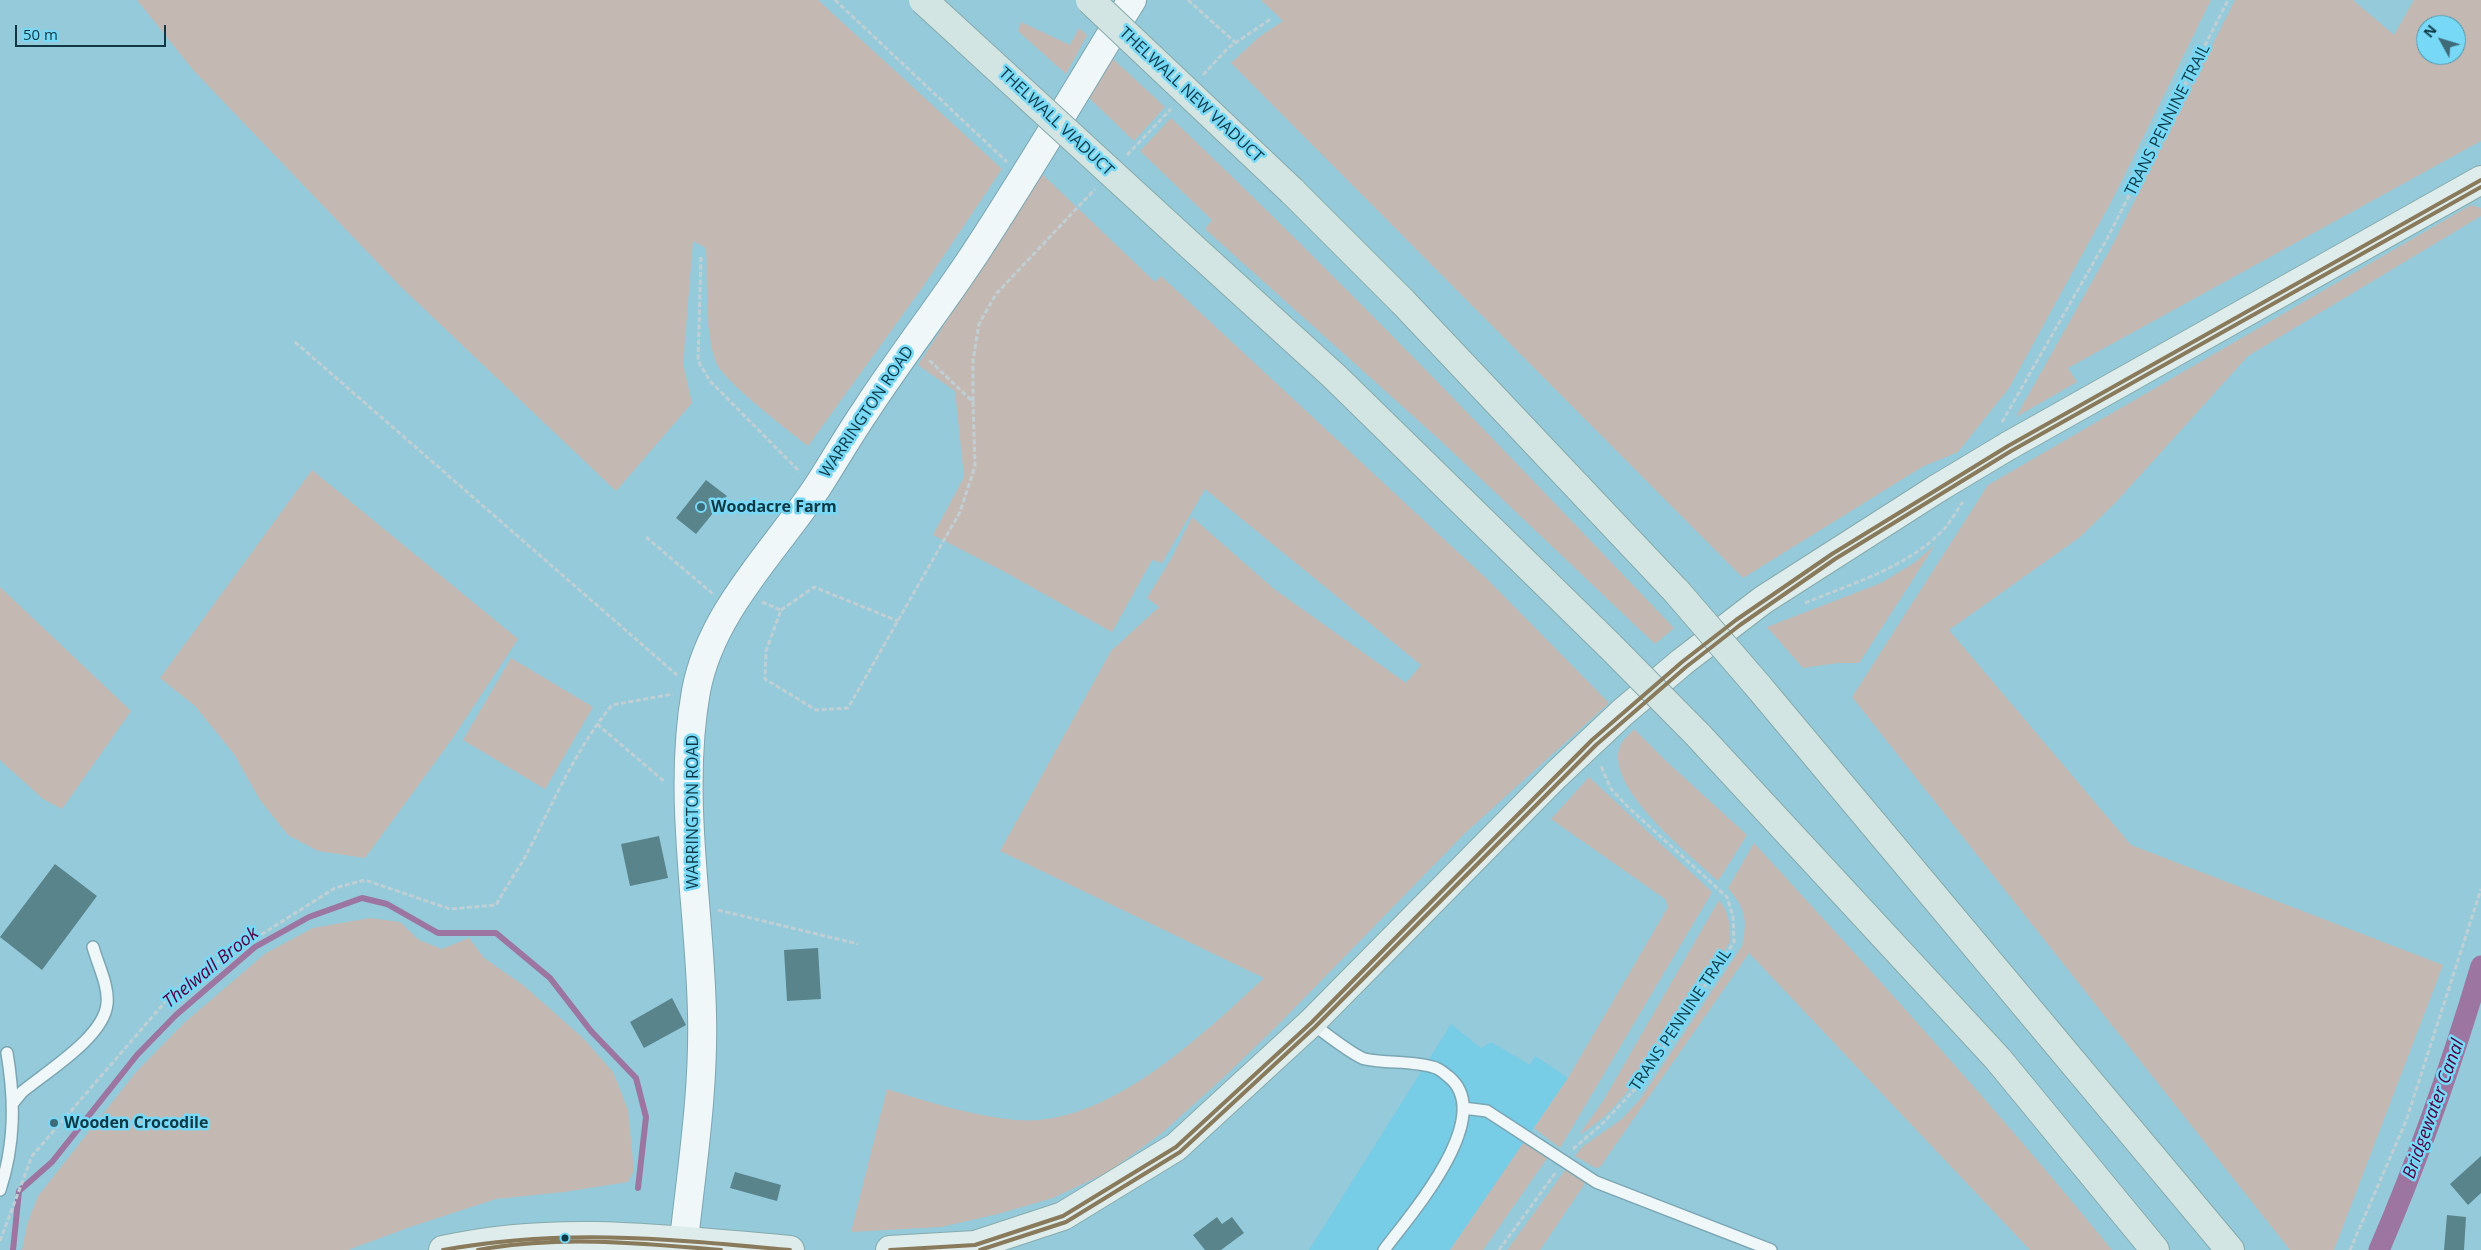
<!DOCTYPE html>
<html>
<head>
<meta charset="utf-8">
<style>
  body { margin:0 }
  #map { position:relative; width:2481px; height:1250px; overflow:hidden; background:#95cada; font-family:"Open Sans",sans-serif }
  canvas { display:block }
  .north { position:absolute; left:2416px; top:15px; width:50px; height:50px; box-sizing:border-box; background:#78d9f7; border:1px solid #4d99af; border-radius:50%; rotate:309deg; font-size:14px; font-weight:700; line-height:20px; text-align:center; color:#0d3844 }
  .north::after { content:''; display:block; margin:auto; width:18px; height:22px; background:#3d6b78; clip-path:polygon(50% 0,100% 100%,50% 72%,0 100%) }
  .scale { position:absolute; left:15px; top:25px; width:151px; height:22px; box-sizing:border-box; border:2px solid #0d3844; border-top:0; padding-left:6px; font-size:15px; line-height:18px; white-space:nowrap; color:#0d3844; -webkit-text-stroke:4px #78d9f7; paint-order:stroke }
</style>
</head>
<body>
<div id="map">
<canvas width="2481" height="1250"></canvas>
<div class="north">N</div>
<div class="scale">50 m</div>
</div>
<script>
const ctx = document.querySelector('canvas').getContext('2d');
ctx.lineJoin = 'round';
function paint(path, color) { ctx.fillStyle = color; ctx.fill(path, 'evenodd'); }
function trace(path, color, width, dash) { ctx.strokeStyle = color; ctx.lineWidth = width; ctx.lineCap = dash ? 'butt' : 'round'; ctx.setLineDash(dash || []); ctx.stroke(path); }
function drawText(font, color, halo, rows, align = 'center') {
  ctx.font = font + ' "Open Sans",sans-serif'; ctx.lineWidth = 5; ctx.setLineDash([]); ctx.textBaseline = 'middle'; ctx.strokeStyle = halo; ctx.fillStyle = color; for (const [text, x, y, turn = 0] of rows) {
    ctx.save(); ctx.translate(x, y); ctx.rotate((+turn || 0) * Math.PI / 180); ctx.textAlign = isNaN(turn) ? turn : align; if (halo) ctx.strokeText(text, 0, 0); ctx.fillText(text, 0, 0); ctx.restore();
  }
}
paint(new Path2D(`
  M1451 1024 1481 1048 1491 1042 1530 1065 1535 1056 1568 1078 1450 1250H1309Z`), '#77cce6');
paint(new Path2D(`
  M137 0H818L1002 169 922 288 808 446C789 431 722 380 716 362 704 330 708 283 706 248L693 241 683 364 692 403 616 491 400 286 194 71Z
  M1261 0H2211L2111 202 2009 388 1958 452 1922 467 1743 578 1231 63 1259 37 1283 21Z
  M2235 0H2353L2394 35 2414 0H2481V141L2068 368 2077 382 2016 417 2112 246ZM2426 25H2456V55H2426Z
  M1021 22 1070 45 1079 28 1087 35 1066 74 1018 31Z
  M1112 58 1165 107 1134 141 1089 98Z
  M1171 118C1344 282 1509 455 1674 628L1655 644 1441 441 1205 229 1212 220 1140 151Z
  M1042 174 1155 282 1161 276 1489 581 1609 703 1464 834 1280 1023 1224 1077 1162 1133 1108 1172 1053 1198 998 1214 941 1227 851 1232 887 1089C929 1102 972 1116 1016 1120 1107 1128 1203 1034 1264 978L1000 851 1111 651 1159 607 1147 598 1171 559 1192 517 1274 589 1406 683 1421 665 1205 489 1162 563 1152 560 1112 632 1003 571 933 535 964 477 955 391 918 365Z
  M2471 205 2481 208V216L2248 356 2116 502 2080 537 1949 630 2131 845 2443 965 2334 1250H2290L1852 697 1988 485Z
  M312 470 518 639 452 739 365 858 318 851 288 835 260 800 234 754 195 706 160 678Z
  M1935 545 1859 663H1838L1803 668 1767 627 1881 583 1914 563Z
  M0 587 131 711 62 809 43 799 0 760Z
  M511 658 593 707 545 789 463 740Z
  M1634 729 1666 761 1747 835 1718 881C1691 855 1604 788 1620 746 1622 740 1630 734 1634 729Z
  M1589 777 1712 892 1560 1148 1534 1128 1568 1078 1668 907 1665 899 1551 819Z
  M1754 843C1876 976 1998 1110 2112 1250H2030L1749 953 1600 1167 1596 1168 1575 1156 1582 1147 1622 1119 1641 1098 1742 946C1748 920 1745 908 1728 888Z
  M1719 900C1729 912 1731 927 1730 942 1709 972 1689 1002 1669 1032 1644 1069 1619 1112 1579 1135L1603 1101Z
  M370 918 400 922 419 940 442 949 469 938 484 958 523 985 583 1038 613 1072 628 1110 634 1171 628 1182 564 1192 496 1199 410 1227 348 1250H22L27 1224 38 1196 136 1072 185 1022 266 953 313 928Z
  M1524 1142 1548 1157 1483 1250H1450Z
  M1566 1169 1586 1182 1540 1250H1507Z`), '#c4b8b2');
trace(new Path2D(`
  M13 1250 19 1191 52 1162 137 1055 176 1015 255 947 309 917 362 898 387 904 438 933H496L550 978 591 1031 636 1078 646 1117 638 1188`), '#9d75a1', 6);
trace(new Path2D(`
  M2379 1250C2419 1158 2452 1063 2481 966`), '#9d75a1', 21);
paint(new Path2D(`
  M706 480 727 496 696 534 676 518Z
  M659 836 668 878 630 886 621 844Z
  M55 864 97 896 42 970 0 937Z
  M818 948 821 999 787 1001 784 950Z
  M672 998 686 1025 644 1048 630 1022Z
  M2481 1156V1193L2468 1205 2450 1184Z
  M735 1172 781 1185 777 1201 730 1188Z
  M2447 1215 2466 1217 2464 1250H2444Z
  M1217 1217 1222 1224 1232 1217 1244 1233 1221 1250H1205L1193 1235Z`), '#59848c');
const service = new Path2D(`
  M1311 1023C1323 1031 1353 1056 1365 1059 1388 1064 1413 1060 1436 1068 1441 1070 1445 1074 1449 1077 1497 1117 1410 1215 1384 1250
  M13 1103 22 1092C46 1072 104 1037 107 1004 109 986 98 965 93 947
  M1463 1108 1487 1111 1596 1182 1771 1250
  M0 1190C15 1144 15 1101 7 1053`);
const tertiary = new Path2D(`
  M684 1240C692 1166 704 1090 702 1014 700 908 677 797 696 691 711 611 775 551 818 486 834 461 849 435 866 410 900 358 938 309 972 258 1028 173 1079 86 1132 0`);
const primary = new Path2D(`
  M2008 446 2481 180
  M443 1250C558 1224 674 1240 790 1250
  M890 1250 975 1245 1063 1216 1176 1147 1311 1023 1556 775 1623 712 1682 662 1763 600 1938 488`);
const motorway = new Path2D(`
  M1292 191 1403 302 1677 592
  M1190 245 1334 376 1610 646
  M1758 686 2230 1250
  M1698 735 1998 1059 2155 1250`);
trace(service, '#7ba6b3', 14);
trace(tertiary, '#7ba6b3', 30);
trace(primary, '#86abad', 30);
trace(motorway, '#86abad', 30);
trace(new Path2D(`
  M835 0 1007 162
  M1188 0 1236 43
  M1203 75 1228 48 1272 18
  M1127 155 1171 109
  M701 257 698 361 710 381 800 472
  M295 342 677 675
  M973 401V360L979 324 996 294 1095 189
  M2002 422 2107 239 2228 0
  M646 537 713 594
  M762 602 781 610 766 651 765 679 816 710 848 708 960 512 975 466 973 402 929 360
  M1805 603C1853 583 1909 567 1945 528 1952 520 1957 510 1963 502
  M781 610 814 587 898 621
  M597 724 665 782
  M718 910 858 944
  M1573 1149 1601 1125 1639 1085 1734 942 1733 917 1727 897 1629 808 1611 789 1601 766
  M0 1241 32 1156 178 987 335 888 365 880 450 909 496 905C505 889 515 874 524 859 552 806 574 751 612 705L673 694
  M1499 1250 1556 1172
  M2350 1250 2406 1121 2481 889`), '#bfcfd4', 3, [5, 2.5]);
trace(service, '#eff7f9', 11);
trace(tertiary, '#eff7f9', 28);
trace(primary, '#deeceb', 28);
trace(motorway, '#d3e5e2', 28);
const primaryBridge = new Path2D(`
  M1938 488 2008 446`);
const motorwayBridge = new Path2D(`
  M923 0 1190 245
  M1090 0 1292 191
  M1677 592 1758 686
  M1610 646 1698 735`);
trace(primaryBridge, '#86abad', 30, []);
trace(motorwayBridge, '#86abad', 30, []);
trace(primaryBridge, '#deeceb', 28);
trace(motorwayBridge, '#d3e5e2', 28);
trace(new Path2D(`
  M443 1250C564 1228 669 1239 790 1250
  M890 1250 975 1245 1063 1216 1176 1147 1311 1023 1592 740 1682 662 1736 620 1832 554 2008 446 2481 180`), '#887a5b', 4);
trace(new Path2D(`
  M478 1250C557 1235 641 1243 721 1250
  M980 1250 1066 1222 1180 1152 1315 1027 1596 745 1686 667 1740 625 1835 559 2011 451 2481 187`), '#887a5b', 4);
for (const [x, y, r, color] of [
  [701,507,5,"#3d6b78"],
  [54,1123,5,"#3d6b78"],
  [565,1238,4.5,"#0d3844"]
]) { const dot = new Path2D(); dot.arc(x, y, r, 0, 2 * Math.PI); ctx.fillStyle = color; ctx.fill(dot); trace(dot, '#78d9f7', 2); }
drawText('16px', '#0d3844', '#78d9f7', [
  ["THELWALL NEW VIADUCT",1191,95,43],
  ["TRANS PENNINE TRAIL",2168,120,-63],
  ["THELWALL VIADUCT",1056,122,43],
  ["WARRINGTON ROAD",867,412,-56],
  ["WARRINGTON ROAD",693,812,-90],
  ["TRANS PENNINE TRAIL",1681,1020,-56]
]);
drawText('bold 16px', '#0d3844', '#78d9f7', [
  ["Woodacre Farm",711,507],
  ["Wooden Crocodile",64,1123]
], 'left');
drawText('italic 18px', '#4f013d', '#78d9f7', [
  ["Thelwall Brook",211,968,-39],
  ["Bridgewater Canal",2434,1109,-70]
]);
</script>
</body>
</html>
